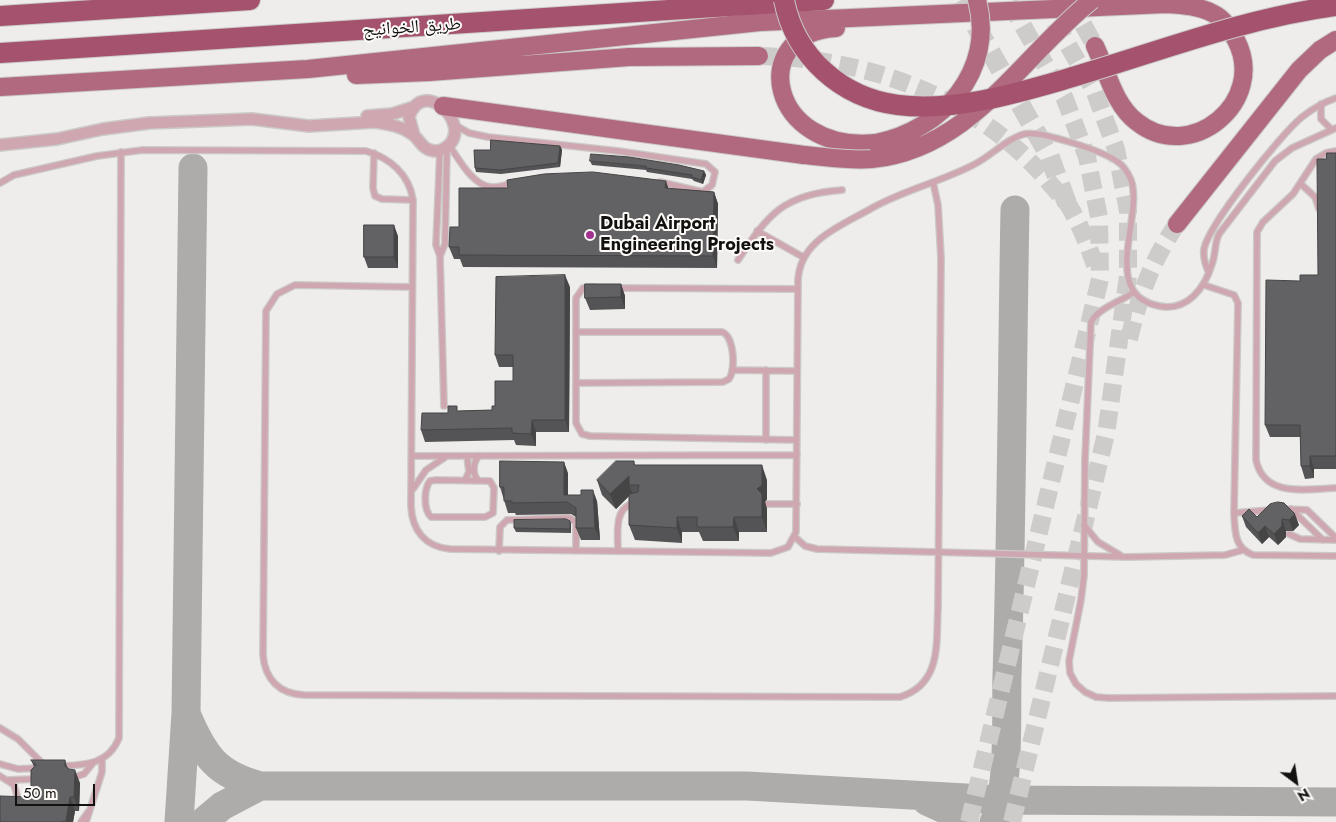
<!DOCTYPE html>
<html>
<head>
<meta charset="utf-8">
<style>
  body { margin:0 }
  #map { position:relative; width:1336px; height:822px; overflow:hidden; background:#efedeb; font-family:Jost,sans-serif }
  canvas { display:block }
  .north { position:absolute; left:1271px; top:757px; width:50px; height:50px; -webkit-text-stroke:4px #fdfaf8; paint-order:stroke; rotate:149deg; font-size:14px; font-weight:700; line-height:20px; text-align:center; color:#121110 }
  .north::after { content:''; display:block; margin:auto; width:18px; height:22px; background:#121110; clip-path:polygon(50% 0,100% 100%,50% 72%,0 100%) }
  .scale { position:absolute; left:15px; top:784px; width:80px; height:22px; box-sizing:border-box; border:2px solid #121110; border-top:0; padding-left:6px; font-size:15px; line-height:18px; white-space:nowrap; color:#121110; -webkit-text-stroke:4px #fdfaf8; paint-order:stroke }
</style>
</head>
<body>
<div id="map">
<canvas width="1336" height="822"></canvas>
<div class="north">N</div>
<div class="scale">50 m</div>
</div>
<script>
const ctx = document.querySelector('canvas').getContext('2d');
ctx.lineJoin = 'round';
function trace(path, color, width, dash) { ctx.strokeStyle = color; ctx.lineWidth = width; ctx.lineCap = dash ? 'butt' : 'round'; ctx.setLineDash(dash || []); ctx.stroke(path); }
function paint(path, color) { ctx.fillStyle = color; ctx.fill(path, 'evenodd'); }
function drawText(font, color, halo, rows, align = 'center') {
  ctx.font = font + ' Jost,"Noto Naskh Arabic",sans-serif'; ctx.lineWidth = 4; ctx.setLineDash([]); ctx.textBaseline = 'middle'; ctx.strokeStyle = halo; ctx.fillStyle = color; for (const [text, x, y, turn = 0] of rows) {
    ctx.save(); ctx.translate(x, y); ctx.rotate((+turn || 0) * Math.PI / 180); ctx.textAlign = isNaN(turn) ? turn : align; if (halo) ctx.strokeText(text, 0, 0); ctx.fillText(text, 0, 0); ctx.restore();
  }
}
trace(new Path2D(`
  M187 716C204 756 217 775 261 786
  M927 801 959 816 964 822
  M179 822 186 713 193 168
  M203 822 222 806 260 786H747L1002 800 1336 802
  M994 822C1010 792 1006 712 1007 676 1012 520 1012 365 1015 210`), '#adacaa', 29);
trace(new Path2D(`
  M1070 1 1095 46
  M759 56C866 58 976 96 1047 180 1054 189 1063 197 1069 206 1080 224 1088 245 1095 265
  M1129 339C1140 294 1151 262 1177 224
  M969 822 1100 279 1099 217 1087 157 1065 99 1008 0
  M1012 822 1106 434 1128 276V211L1116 149 1094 90 1042 0`), '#ceccca', 18, [18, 9]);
trace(new Path2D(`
  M961 0 1049 155 1068 206`), '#ceccca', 20, [20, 10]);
const lane = new Path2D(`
  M1321 104V119L1332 130
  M455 125 469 133 488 137 618 151 706 164 715 172 712 185 703 192 660 182
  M449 145C459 159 472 185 491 187 499 188 507 184 515 183
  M440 150 436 245 440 256 444 406
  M1336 151 1326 153 1316 159 1293 194 1263 222 1257 232 1256 460C1264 498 1306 489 1336 488
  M374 153 373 188 375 196 382 199 413 200
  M0 183 14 175 97 156 143 150 366 151C390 158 409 174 413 200L411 506C412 530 425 547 450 549L771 553 788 547 796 532 798 280C800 240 841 226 872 208 904 190 940 182 973 165 990 157 1006 139 1024 134 1040 130 1105 152 1118 162 1124 166 1128 173 1131 180 1144 216 1099 295 1159 306 1188 312 1205 287 1212 264 1216 254 1214 244 1219 234L1275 161 1292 148 1336 128
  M1301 184 1315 197 1319 209
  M757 231 803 257
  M440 256 445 244 447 147
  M738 260C768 214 784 194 842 190
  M1208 271C1205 264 1203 257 1204 249 1209 224 1281 134 1302 117 1312 109 1324 102 1336 98
  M1204 285 1234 295 1238 303 1234 513C1235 531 1234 548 1253 555L1336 556
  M412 287 295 285 277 294 266 311 263 655C265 679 279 694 304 695L900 697C942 684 936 643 938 607L941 258 938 205 933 182
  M593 287 583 288 576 298V423L582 434 590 436 797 440
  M615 288 797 289
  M1134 292C1122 301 1098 308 1091 322L1085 460 1084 575 1081 600 1069 661 1070 673 1076 684 1085 692 1096 697 1109 698 1336 696
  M732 370 797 371
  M576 383 723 382 729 379C736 369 734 336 722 332H576
  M766 440V370
  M412 456 797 455
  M436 480 490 481 494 488 493 513 485 517H431C423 509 424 489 430 481Z
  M465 480 469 472 467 456
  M478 480C472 474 473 462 479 456
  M413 489 426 470 447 456
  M767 504H797
  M1284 509 1307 510 1336 538
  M1291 509 1323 540
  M1234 513 1270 510
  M1084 525 1098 542 1120 555
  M1289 534 1300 539 1336 540
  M795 537 805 546 817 549 1127 557 1225 555 1243 550
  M499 551 500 527 507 520 569 518 576 522V551
  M618 551C618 534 613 506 636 503
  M0 728 18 739 45 766
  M0 764 18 769 38 768
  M60 766C85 765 108 765 119 738L121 152
  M0 776 14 785 18 799
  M74 777 84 774 93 763
  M9 780 36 779
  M81 822 88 812
  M86 822 102 772V760`);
const street = new Path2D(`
  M367 116 392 114 414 107
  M0 145 57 139 103 129 149 123 252 119 309 126 375 122C388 124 401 126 412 134 421 140 422 151 436 151 442 151 446 148 450 144 470 121 422 77 409 117L414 135`);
const primary = new Path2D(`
  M836 28C746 33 769 154 876 143
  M356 75 429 72 629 57 759 56
  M0 87 308 69 760 22 1166 4C1182 5 1200 6 1214 14 1224 19 1231 30 1236 40 1268 101 1191 165 1137 122 1114 105 1107 71 1095 46
  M443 106 804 155
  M1177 224 1299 70 1320 50 1336 40`);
const highway = new Path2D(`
  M0 16 250 0
  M0 53 824 0`);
trace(lane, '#cccac8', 8);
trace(street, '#cccac8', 14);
trace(primary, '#cccac8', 20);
trace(highway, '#cccac8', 22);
trace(lane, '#cfa7b1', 5.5);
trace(street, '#cfa7b1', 11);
trace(primary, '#b0697f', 18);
trace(highway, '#a4526d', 20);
const primaryBridge = new Path2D(`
  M876 143C942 130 996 71 977 0
  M804 155C827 157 850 161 872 159 971 149 1021 57 1092 0`);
const highwayBridge = new Path2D(`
  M784 0C795 57 842 98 898 105 953 112 1014 94 1066 79 1155 53 1244 18 1336 6`);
trace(primaryBridge, '#cccac8', 20, []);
trace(highwayBridge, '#cccac8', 22, []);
trace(primaryBridge, '#b0697f', 18);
trace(highwayBridge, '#a4526d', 20);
paint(new Path2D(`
  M560 146 562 150 560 167 501 174 476 172 475 168 490 150Z
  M1336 153V469H1314V478L1305 479 1301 466 1300 437H1270L1265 425 1300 281 1318 275Z
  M590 161 704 171 706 175 703 184 694 181 692 179 647 172 646 170 592 165Z
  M669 189 714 192 718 204 717 268 463 267 460 259H454L449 247 459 227Z
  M398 236V268H368L364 257Z
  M621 284 625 296V309L590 310 585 298Z
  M570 287 569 432H536V446L516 445 514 440 425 442 421 430 448 413 459 411 492 410 513 381V367H499L495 355Z
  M634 461 635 465 767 480V499L765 502 767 509V532H739V541H703L699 532H682V543L635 540 629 525V496L616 509 602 495 597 480Z
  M568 473V495L597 501 600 540H581L576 528V517L571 514 516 515 515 513H508L500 487Z
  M1270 504 1299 525 1293 531H1286V537L1278 545 1269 537 1262 544 1246 527 1242 516 1257 517Z
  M570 521 571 525V533L516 532 514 528Z
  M31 760H65L68 769 80 783 79 811H75L73 822H0L31 797 34 767Z`), '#545456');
paint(new Path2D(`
  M560 146 562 150 560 167 558 163Z
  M704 171 706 175 703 184 701 180Z
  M666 181 670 193 665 188Z
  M714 192 718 204 717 268 713 256Z
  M394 225 398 236V268L394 257Z
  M565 275 570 287 569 432 565 420Z
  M621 284 625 296V309L621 297Z
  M532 420 536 432V446L531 434Z
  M1310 456 1314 469V478L1310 466Z
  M564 462 568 473V503L564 495Z
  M762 465 767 480V499L765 502 767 509V532L762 517 757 489Z
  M629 476V485L632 493 616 509 610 494Z
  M593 490 597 501 600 540 595 528Z
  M1295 514 1299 525 1293 531 1289 520Z
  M677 517 682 532V543L677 528Z
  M734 517 739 532V541L733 527Z
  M1282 519 1286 531V537L1278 545 1274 534Z
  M570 521 571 525V533L570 529Z
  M1265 526 1269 537 1262 544 1258 533Z
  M75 770 80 783 79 811 74 797Z
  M70 797 75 811 73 822H66Z`), '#454546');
const building = new Path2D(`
  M491 140 560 146 558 163 500 170 475 168 474 150H490Z
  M1327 153H1336V456H1310V466H1301L1300 425H1265L1266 280 1300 281V275H1318L1317 159H1326Z
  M591 154 629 157 679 165 704 171 701 180 692 177V175L646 168V166L590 161Z
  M593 172 666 181 665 188 714 192 713 256 459 255V247H449L450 227H459V188H508L507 180 544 174Z
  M364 225H394V257H364Z
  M565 275V420H532L531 434 512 433V428L421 430 422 413H448V406H457V411L492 410V406H495V381H513V355H495L496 277Z
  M585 284H621V297L585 298Z
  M500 461 564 462V495H581V490H593L595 528H576V508L567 502 512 503V501H504V487H500Z
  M616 461H634V465H762V485L757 489 762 494V517H734L733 527H697V517H677V528L629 525V494L638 492 639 485H629V476L610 494 597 480Z
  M1278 502 1284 503 1295 514 1289 520 1282 519V526L1274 534 1265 526 1258 533 1242 516 1249 509 1257 517 1270 504Z
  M566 519 570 521V529L514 528V520Z
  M31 760H65V766L69 769 75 770 74 797H70L66 821 61 822H0V796L31 797V770L36 765Z`);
paint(building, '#626264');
trace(building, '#454546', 1);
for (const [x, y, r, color] of [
  [590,235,5,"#a23290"]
]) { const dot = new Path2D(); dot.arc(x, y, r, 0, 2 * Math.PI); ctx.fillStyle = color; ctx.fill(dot); trace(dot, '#fdfaf8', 2); }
drawText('18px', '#121110', '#fdfaf8', [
  ["طريق الخوانيج",412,28,-4]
]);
drawText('bold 18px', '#121110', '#fdfaf8', [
  ["Dubai Airport",600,225],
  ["Engineering Projects",600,246]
], 'left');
</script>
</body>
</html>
